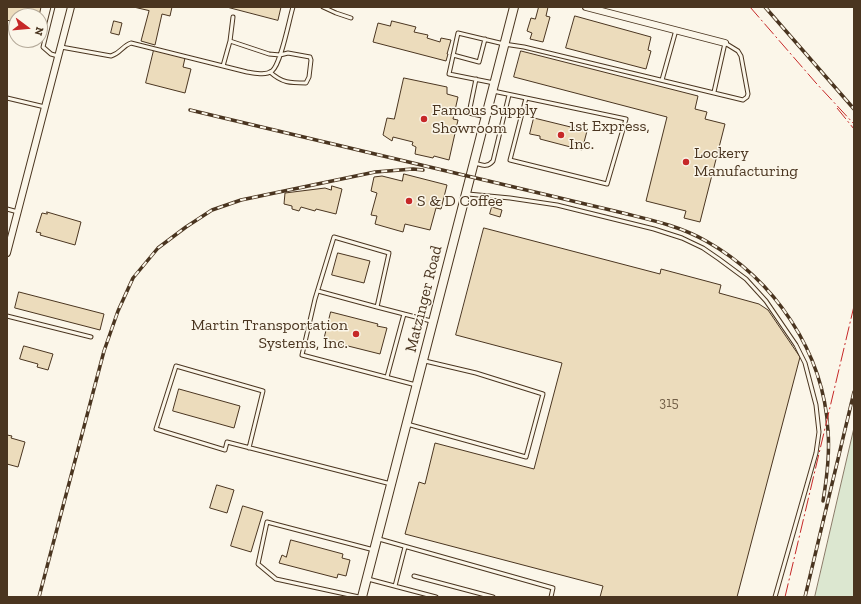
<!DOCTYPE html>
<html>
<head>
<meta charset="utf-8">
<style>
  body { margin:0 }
  #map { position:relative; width:861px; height:604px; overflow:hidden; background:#fbf6e9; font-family:"Zilla Slab",serif }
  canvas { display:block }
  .frame { position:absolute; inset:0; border:8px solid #4a3520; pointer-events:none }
  .north { position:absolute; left:8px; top:8px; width:40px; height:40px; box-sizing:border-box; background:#fbf6e9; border:1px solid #b4a999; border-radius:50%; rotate:106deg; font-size:11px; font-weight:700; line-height:16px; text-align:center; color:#4a3520 }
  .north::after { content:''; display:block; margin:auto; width:14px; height:18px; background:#c62828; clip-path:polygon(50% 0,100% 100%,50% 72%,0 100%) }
</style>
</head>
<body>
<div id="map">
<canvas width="861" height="604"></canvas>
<div class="frame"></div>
<div class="north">N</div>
</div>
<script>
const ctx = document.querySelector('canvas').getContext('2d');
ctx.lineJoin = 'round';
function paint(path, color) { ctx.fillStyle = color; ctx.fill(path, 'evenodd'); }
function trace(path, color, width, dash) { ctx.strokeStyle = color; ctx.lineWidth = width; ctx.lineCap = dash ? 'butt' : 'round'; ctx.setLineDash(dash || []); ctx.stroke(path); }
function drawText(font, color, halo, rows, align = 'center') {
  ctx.font = font + ' "Zilla Slab",serif'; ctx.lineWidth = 3; ctx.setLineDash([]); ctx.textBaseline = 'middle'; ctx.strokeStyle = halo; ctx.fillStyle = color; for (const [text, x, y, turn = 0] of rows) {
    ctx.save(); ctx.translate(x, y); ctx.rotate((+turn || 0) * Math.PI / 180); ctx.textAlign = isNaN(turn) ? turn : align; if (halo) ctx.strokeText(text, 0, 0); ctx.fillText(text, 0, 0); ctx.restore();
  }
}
const green = new Path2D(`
  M854 428V597H815Z`);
paint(green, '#dce7d0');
trace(green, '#887966', 1);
const building = new Path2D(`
  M7 7H41L39 16H16V23L7 20Z
  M134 7H172L170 16 162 14 155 45 141 41 149 11Z
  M227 7H281L278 20Z
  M539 7H548L546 16 550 17 543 42 530 39 532 33 527 31 531 18 535 19Z
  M575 16 651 37 648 50 651 51 646 69 566 48Z
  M114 21 122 23 119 35 111 33Z
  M392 21 416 27 414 32 428 35 427 38 440 42 441 38 451 40 447 54H448L446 61 373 42 378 23 390 26Z
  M154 50 185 58 183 67 191 69 185 93 146 83Z
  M521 51 698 96 695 109 707 112 705 119 725 124 700 222 684 218 686 211 646 201 667 117 514 77Z
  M404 78 447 87V94L458 97 453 119 458 120 449 160 434 156 433 158 415 154 416 147 412 145 413 142 393 137 392 141 383 135 387 118 394 119Z
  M534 118 587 131 582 150 540 139V136L530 134Z
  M404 174 447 185 441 209 436 208 430 230 405 224 403 232 375 224 377 216 371 215 377 193 371 191 374 177 382 176 402 181Z
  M332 186 342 189 336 214 316 209 315 211 301 207 299 211 292 209V206L284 204 285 193 325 188 331 190Z
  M492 207 502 210 500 217 490 214Z
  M47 212 81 222 75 245 40 235 41 233 36 232 42 213 47 214Z
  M484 228 660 274 661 269 721 285 719 293 759 304 768 310 800 357 737 597H600L603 586 405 534 419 482 425 484 435 443 534 469 562 363 456 335Z
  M338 253 370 261 364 283 332 275Z
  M19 292 104 314 100 330 15 308Z
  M331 312 378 324 377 326 387 328 380 354 324 340Z
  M24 346 53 354 48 370 37 367 38 364 20 359Z
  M179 389 240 406 234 428 173 411Z
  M7 435 12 436 11 438 25 442 18 467 7 464Z
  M217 485 234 490 227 513 210 508Z
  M243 506 263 512 251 552 231 546Z
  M291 540 343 554 342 558 350 560 346 576 338 574 337 578 279 563 282 555 286 557Z`);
paint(building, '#ecdcbc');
trace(building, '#4a3520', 1);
const service = new Path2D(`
  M53 7 43 47 51 54 58 56
  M323 7 336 13 351 18
  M233 17 230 41 269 54 280 55 288 53 310 57 311 60 309 77 306 83C290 83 282 83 270 72
  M61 47 111 56C121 53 122 46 131 43L247 72C255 73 265 76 272 71 281 64 289 20 293 7
  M453 55 479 62 485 39
  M223 66 230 41
  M476 79 469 113 486 117
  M662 80 676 30
  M494 83 449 74 458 33 504 44 524 47 743 100 747 97 748 94 741 56 738 51 725 43 714 92
  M493 91 626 119 607 184 510 160 526 98
  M7 98 45 107
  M475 163C482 165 487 168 493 161L509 95
  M468 194 510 198 557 205 654 229 682 238 703 248 719 259 746 279 766 301 796 345 805 363 816 405 819 432 816 453 775 597
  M7 209 18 212
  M318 291 377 307
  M7 316 91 337
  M387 377 404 314
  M416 385 302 355 315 299 334 237 389 253 377 307 431 321
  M407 424 526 457 543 394 476 373 425 361
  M249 448 263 391 176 366 156 429 225 450 227 442 391 484
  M379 539 553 588 551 597
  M414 576 493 597
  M368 579 436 597
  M395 586 405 547
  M359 597 276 579 258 564 267 522 374 550`);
const minor = new Path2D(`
  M586 7 725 43
  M7 253 71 7`);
const tertiary = new Path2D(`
  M362 597 514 7`);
trace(service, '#4a3520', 5);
trace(minor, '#4a3520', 8);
trace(tertiary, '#4a3520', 10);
trace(service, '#fbf6e9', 3);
trace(minor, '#fbf6e9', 6);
trace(tertiary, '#fbf6e9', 8);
const rail = new Path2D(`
  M765 7 854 109
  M190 110 623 213C651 220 680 226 706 241 774 279 824 352 828 431 830 455 827 477 823 501
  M39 597 104 351 118 311 133 278 158 248 186 227 212 210 241 200 375 172 413 169 423 170
  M805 597 854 392`);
trace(rail, '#4a3520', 3.5);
trace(rail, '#fbf6e9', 2, [6]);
trace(new Path2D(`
  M750 7 816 83 854 124
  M837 108 854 129
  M785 597 854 306`), '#c62828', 1, [14, 3, 2, 3]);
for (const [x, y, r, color] of [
  [424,119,4,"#c62828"],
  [561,135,4,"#c62828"],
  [686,162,4,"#c62828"],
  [409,201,4,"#c62828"],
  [356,334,4,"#c62828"]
]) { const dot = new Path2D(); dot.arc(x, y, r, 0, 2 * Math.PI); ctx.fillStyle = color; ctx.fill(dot); trace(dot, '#fbf6e9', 1.5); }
drawText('14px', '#725f47', null, [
  ["315",669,403]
]);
drawText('16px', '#4a3520', '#fbf6e9', [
  ["Famous Supply",432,110],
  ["Showroom",432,128],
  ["1st Express,",569,126],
  ["Inc.",569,144],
  ["Lockery",694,153],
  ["Manufacturing",694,171],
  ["S & D Coffee",417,201],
  ["Martin Transportation",348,325,"right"],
  ["Systems, Inc.",348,343,"right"]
], 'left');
drawText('16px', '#4a3520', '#fbf6e9', [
  ["Matzinger Road",424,299,-76]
]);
</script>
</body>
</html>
